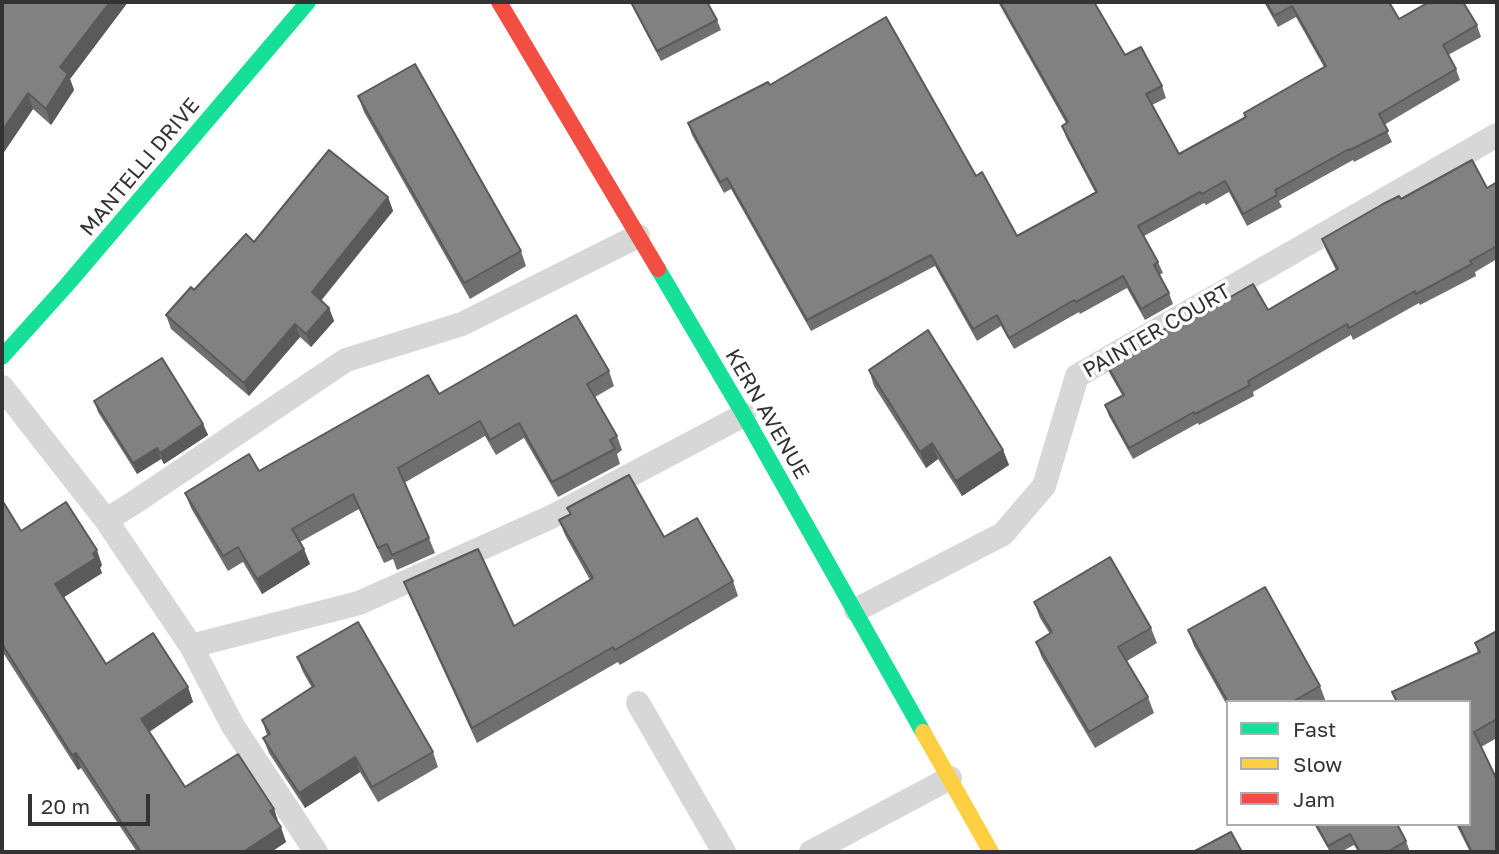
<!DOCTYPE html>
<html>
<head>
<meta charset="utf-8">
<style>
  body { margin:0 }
  #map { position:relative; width:1499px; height:854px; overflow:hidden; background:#fff; font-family:"Golos Text",sans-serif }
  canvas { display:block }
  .frame { position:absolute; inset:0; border:4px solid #333; pointer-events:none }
  .legend { position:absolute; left:1226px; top:700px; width:245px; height:126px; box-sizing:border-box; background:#fff; border:2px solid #adadad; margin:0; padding:9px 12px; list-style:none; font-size:21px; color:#333 }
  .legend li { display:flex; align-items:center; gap:14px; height:35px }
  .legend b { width:35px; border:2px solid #adadad }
  .scale { position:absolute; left:28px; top:794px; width:122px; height:32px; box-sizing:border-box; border:4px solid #333; border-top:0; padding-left:9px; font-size:21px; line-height:24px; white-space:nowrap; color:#333; -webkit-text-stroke:5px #fff; paint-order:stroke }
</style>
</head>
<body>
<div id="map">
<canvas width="1499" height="854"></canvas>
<div class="frame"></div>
<ul class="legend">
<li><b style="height:9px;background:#16e098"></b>Fast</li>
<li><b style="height:9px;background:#ffcf43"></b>Slow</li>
<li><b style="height:9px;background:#f24e42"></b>Jam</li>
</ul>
<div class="scale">20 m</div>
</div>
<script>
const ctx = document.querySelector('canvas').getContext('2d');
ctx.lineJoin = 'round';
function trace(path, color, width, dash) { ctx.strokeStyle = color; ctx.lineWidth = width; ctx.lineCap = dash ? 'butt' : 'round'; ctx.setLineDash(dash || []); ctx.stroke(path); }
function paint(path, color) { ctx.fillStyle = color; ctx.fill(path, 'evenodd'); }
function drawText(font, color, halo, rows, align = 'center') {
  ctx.font = font + ' "Golos Text",sans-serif'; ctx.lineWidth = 7; ctx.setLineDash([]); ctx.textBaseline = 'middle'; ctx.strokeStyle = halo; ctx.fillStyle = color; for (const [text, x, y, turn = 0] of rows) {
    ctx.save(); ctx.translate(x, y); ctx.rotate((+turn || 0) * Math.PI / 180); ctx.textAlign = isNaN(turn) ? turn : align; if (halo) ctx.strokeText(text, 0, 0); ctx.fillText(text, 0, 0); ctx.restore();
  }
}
trace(new Path2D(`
  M2 387 106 520 191 646 359 603 551 517 744 415
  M106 520 132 504 346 360 462 324 638 236
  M856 610 1003 534 1044 486 1077 376 1497 135
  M191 646 233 726 316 852
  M638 703 724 852
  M811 852 950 778`), '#d7d7d7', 24);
trace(new Path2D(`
  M658 269 744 415 923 732
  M2 357 66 286 308 2`), '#16e098', 16);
trace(new Path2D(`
  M923 732 991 852`), '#ffcf43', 16);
trace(new Path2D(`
  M499 2 658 269`), '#f24e42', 16);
paint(new Path2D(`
  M2 2H128L70 79 74 90 51 125 33 109 2 155Z
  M630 2H707L717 20 721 30 661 61Z
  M998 2H1094L1125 55 1162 86 1166 98 1152 105 1179 154 1245 117 1244 113 1324 67 1296 17 1278 27 1264 2H1389L1399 19 1477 25 1481 37 1448 55 1456 69 1460 80 1384 125 1392 142 1354 162 1353 160 1279 201 1282 207 1247 226 1229 192 1206 205 1204 203 1144 236 1158 262 1163 273 1159 275 1169 293 1173 304 1145 320 1127 288 1080 314 1079 312 1014 349 1001 326 977 341 935 266 811 331 731 189 724 193 692 135 688 123 770 85 976 176 1017 236 1095 192 1066 137 1062 126 1066 123Z
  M358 96 521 251 526 266 470 299 364 112Z
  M1497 182V259L1475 272 1476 276 1420 305 1419 303 1353 340 1351 335 1253 392 1254 396 1199 425 1198 423 1133 459 1109 416 1105 405 1122 395 1110 374 1106 363 1185 323 1268 310 1336 270 1326 250 1322 239 1401 199 1487 188Z
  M388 197 393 211 321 301 329 308 334 321 311 347 300 337 249 396 171 329 166 315 194 290 254 242Z
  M869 370 1003 450 1009 465 962 496 938 459 926 468 874 386Z
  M609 371 614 386 595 397 617 436 622 450 617 454 620 464 558 497 524 438 496 455 485 436 404 483 429 538 435 553 397 570 393 559 384 563 359 509 300 542 310 564 262 594 243 562 228 571 191 508 185 493 259 471 439 394Z
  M94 401 203 424 208 435 164 464 161 459 137 474 98 412Z
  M2 500 21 531 102 565 100 568 102 573 64 597 106 664 188 687 193 702 149 732 185 787 274 809 279 824 286 842 271 852H137L81 768 78 770 2 651Z
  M567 508 664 537 733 581 738 596 620 665 618 662 477 743 410 597 404 582 514 626 590 580 565 535 559 520 570 514Z
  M1034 602 1151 628 1157 643 1127 661 1148 697 1154 713 1095 748 1042 658 1036 642 1050 634 1040 618Z
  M1188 630 1320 686 1326 702H1228V707L1194 646Z
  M1497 631V738L1481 747 1497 852H1470L1456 824H1469V702H1396L1392 692 1478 653 1475 643Z
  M297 657 433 752 438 767 378 802 360 772 305 808 269 753 263 738 267 735 262 720 312 688 303 672Z
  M1314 824H1397L1406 841 1410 852H1358L1354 845 1341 852H1330Z`), '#6f6f6f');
paint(new Path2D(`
  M110 2H128L70 79 74 90 51 125 46 109 60 67Z
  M28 93 33 109 2 155V131Z
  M388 197 393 211 316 306 312 292Z
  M329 308 334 321 311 347 306 334Z
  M295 324 300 337 249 396 244 383Z
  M203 424 208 435 164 464 160 453Z
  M932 443 938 459 926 468 920 452Z
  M157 448 161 459 137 474 133 463Z
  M1003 450 1009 465 962 496 956 481Z
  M304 549 310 564 262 594 257 579Z
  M97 550 102 565 100 568 102 573 61 599 55 584 93 554Z
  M188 687 193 702 146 734 141 719Z
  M76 753 81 768 78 770 72 755Z
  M355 757 360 772 305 808 299 793Z
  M274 809 279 824 276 826 270 811Z
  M281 827 286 842 271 852H243Z`), '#5a5a5a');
const building = new Path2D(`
  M2 2H110L60 67 68 74 46 109 28 93 2 131Z
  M631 2H707L717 20 657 51Z
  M1000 2H1094L1125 55 1141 47 1162 86 1146 94 1179 154 1246 117 1244 113 1326 66 1292 6 1274 16 1266 2H1389L1399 19 1429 2H1463L1477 25 1443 45 1456 69 1379 114 1388 131 1350 150 1349 149 1275 190 1277 195 1243 214 1225 181 1202 194 1200 192 1138 226 1158 262 1154 265 1169 293 1141 309 1123 276 1076 302 1074 300 1009 338 997 315 973 329 931 255 807 320 727 178 720 182 688 123 768 82 770 85 886 17 976 176 982 172 1017 236 1097 192 1062 126 1068 122Z
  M415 64 521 251 464 283 358 96Z
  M329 150 388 197 312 292 329 308 306 334 295 324 244 383 166 315 191 287 194 290 246 234 254 242Z
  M1472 160 1487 188 1497 182V246L1470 261 1472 264 1416 294 1415 291 1349 328 1347 324 1248 381 1250 385 1195 414 1194 412 1129 448 1105 405 1124 395 1106 363 1182 319 1185 323 1253 284 1268 310 1338 269 1322 239 1383 204 1399 196 1401 199Z
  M576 315 609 371 587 384 617 436 610 440 615 449 552 482 519 423 490 440 480 421 398 468 429 538 392 555 387 544 378 548 353 494 292 529 304 549 257 579 238 547 223 556 185 493 249 454 259 471 428 375 439 394Z
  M928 330 1003 450 956 481 932 443 920 452 869 370Z
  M162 358 203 424 160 453 157 448 133 463 94 401Z
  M629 475 664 537 697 518 733 581 615 650 613 647 472 728 404 582 478 549 514 626 593 578 559 520 571 514 567 508Z
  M2 500 21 531 66 502 97 550 93 554 96 558 55 584 106 664 153 633 188 687 141 719 185 787 238 754 274 809 270 811 281 827 243 852H141L76 753 72 755 2 644Z
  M1110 557 1151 628 1118 647 1148 697 1089 732 1036 642 1052 632 1034 602Z
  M1265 587 1320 686 1292 702H1228L1188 630Z
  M358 622 433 752 372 787 355 757 299 793 263 738 270 734 262 720 314 686 297 657Z
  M1497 631V719L1474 732 1497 780V852H1472L1458 824H1469V702H1397L1392 692 1480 652 1475 643Z
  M1316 824H1397L1406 841 1387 852H1360L1350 834 1328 846Z
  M1231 832 1242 852H1193Z`);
paint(building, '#818181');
trace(building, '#5a5a5a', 2);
drawText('21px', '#333', '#fff', [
  ["MANTELLI DRIVE",140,167,-50],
  ["PAINTER COURT",1157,331,-30],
  ["KERN AVENUE",767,414,60]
]);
</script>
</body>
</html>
